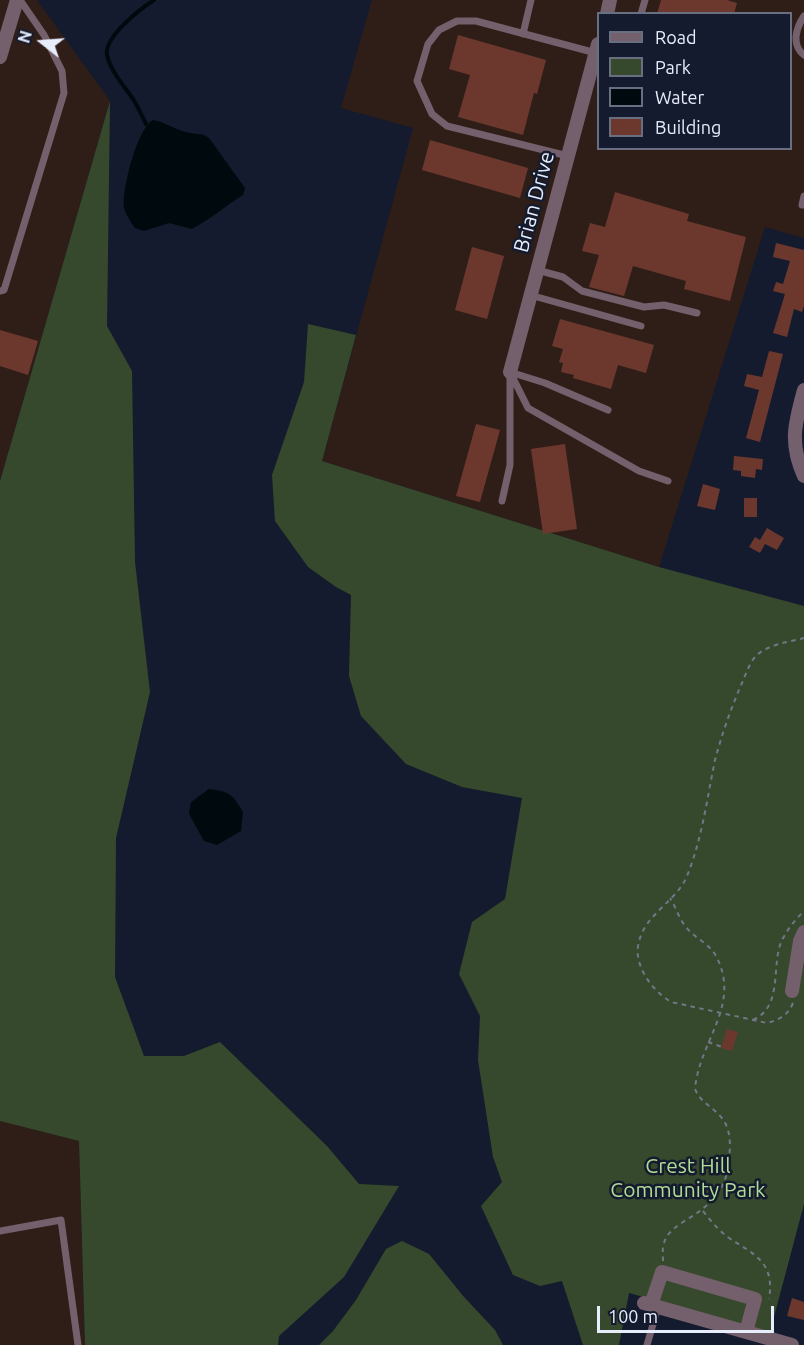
<!DOCTYPE html>
<html>
<head>
<meta charset="utf-8">
<style>
  body { margin:0 }
  #map { position:relative; width:804px; height:1345px; overflow:hidden; background:#141b2e; font-family:Ubuntu,sans-serif }
  canvas { display:block }
  .legend { position:absolute; left:597px; top:12px; width:195px; height:138px; box-sizing:border-box; background:#141b2e; border:2px solid #696f80; margin:0; padding:8px 10px; list-style:none; font-size:18px; color:#e8edfb }
  .legend li { display:flex; align-items:center; gap:12px; height:30px }
  .legend b { width:30px; border:2px solid #696f80 }
  .north { position:absolute; left:12px; top:12px; width:60px; height:60px; -webkit-text-stroke:4px #141b2e; paint-order:stroke; rotate:287deg; font-size:16px; font-weight:700; line-height:24px; text-align:center; color:#e8edfb }
  .north::after { content:''; display:block; margin:auto; width:21px; height:27px; background:#e8edfb; clip-path:polygon(50% 0,100% 100%,50% 72%,0 100%) }
  .scale { position:absolute; left:597px; top:1306px; width:177px; height:27px; box-sizing:border-box; border:3px solid #e8edfb; border-top:0; padding-left:8px; font-size:18px; line-height:21px; white-space:nowrap; color:#e8edfb; -webkit-text-stroke:4px #141b2e; paint-order:stroke }
</style>
</head>
<body>
<div id="map">
<canvas width="804" height="1345"></canvas>
<ul class="legend">
<li><b style="height:8px;background:#745f6c"></b>Road</li>
<li><b style="height:16px;background:#37492c"></b>Park</li>
<li><b style="height:16px;background:#00090d"></b>Water</li>
<li><b style="height:16px;background:#6c382e"></b>Building</li>
</ul>
<div class="north">N</div>
<div class="scale">100 m</div>
</div>
<script>
const ctx = document.querySelector('canvas').getContext('2d');
ctx.lineJoin = 'round';
function paint(path, color) { ctx.fillStyle = color; ctx.fill(path, 'evenodd'); }
function trace(path, color, width, dash) { ctx.strokeStyle = color; ctx.lineWidth = width; ctx.lineCap = dash ? 'butt' : 'round'; ctx.setLineDash(dash || []); ctx.stroke(path); }
function drawText(font, color, halo, rows, align = 'center') {
  ctx.font = font + ' Ubuntu,sans-serif'; ctx.lineWidth = 5; ctx.setLineDash([]); ctx.textBaseline = 'middle'; ctx.strokeStyle = halo; ctx.fillStyle = color; for (const [text, x, y, turn = 0] of rows) {
    ctx.save(); ctx.translate(x, y); ctx.rotate((+turn || 0) * Math.PI / 180); ctx.textAlign = isNaN(turn) ? turn : align; if (halo) ctx.strokeText(text, 0, 0); ctx.fillText(text, 0, 0); ctx.restore();
  }
}
paint(new Path2D(`
  M0 0H37L110 101 0 481Z
  M372 0H804V238L765 227 659 567 322 461 413 128 341 108ZM598 14H790V148H598Z
  M0 1121 79 1141 85 1345H0Z`), '#2f1e17');
paint(new Path2D(`
  M110 101 107 326 132 371 135 562 150 692 116 838 115 977 144 1056H184L220 1042 327 1146 359 1184 399 1186 344 1277 279 1336 278 1345H85L79 1141 0 1121V481Z
  M308 324 356 335 322 461 659 567 804 606V1204L770 1332 629 1293 619 1345H583L562 1281 540 1286 513 1275 481 1206 502 1182 493 1157 478 1060 480 1016 459 974 472 922 505 899 522 798 462 787 406 764 361 716 349 676 351 595 336 587 308 567 275 521 272 475 304 382Z
  M402 1241 429 1254 464 1297 495 1330 503 1345H319L333 1331 356 1300 386 1249Z`), '#37492c');
paint(new Path2D(`
  M153 120C165 122 174 129 186 132 195 135 202 132 209 138L245 188 243 195C225 206 211 219 192 229L169 223 144 231 135 228C131 222 125 214 124 207 122 189 137 129 153 120Z
  M209 789C231 792 232 794 243 812L241 831 217 845 204 841 189 814 191 802Z`), '#00090d');
trace(new Path2D(`
  M146 124C142 116 138 107 133 99 124 86 110 70 107 55 104 37 140 9 154 0`), '#00090d', 4);
paint(new Path2D(`
  M661 0H727L737 3 734 14H657Z
  M458 35 546 60 537 94 534 93 523 135 458 117 470 75 449 69Z
  M430 140 528 168 520 198 422 170Z
  M615 192 689 214 687 221 746 237 730 301 684 289 686 281 633 266 624 296 589 287 599 255 582 251 590 223 605 227Z
  M776 243 804 250V306L802 312 794 309 787 337 773 333 785 294 773 291 776 282 783 284 790 261 773 257Z
  M472 247 504 256 487 319 455 310Z
  M560 319 654 345 646 373 618 365 611 389 573 378 574 375 561 372 563 363 559 362 563 349 552 346Z
  M0 330 38 341 28 375 0 366Z
  M769 351 783 354 760 442 746 438 759 390 744 386 747 374 762 377Z
  M476 424 500 430 480 502 456 496Z
  M565 444 577 529 543 534 531 449Z
  M734 456 763 459 762 470 756 469 755 478 741 476V471L733 470Z
  M703 484 720 489 715 510 697 506Z
  M744 498H757V517H744Z
  M767 528 784 538 777 550 765 544 760 553 749 547 755 537 760 540Z
  M727 1029 738 1032 732 1051 721 1048Z
  M792 1298 804 1302V1320L787 1316Z`), '#6c382e');
trace(new Path2D(`
  M793 1003C788 1015 779 1020 767 1023L671 1002C653 991 635 968 638 946 643 914 676 903 687 876 702 839 707 799 715 760 722 734 731 708 742 683 746 674 750 661 757 655 769 644 789 642 804 638
  M753 1020C782 1007 772 970 780 945 785 932 794 921 804 911
  M708 1042 722 1047
  M703 1211C711 1221 719 1231 729 1238 755 1255 775 1262 769 1299
  M663 1261C663 1255 662 1249 664 1243 667 1232 677 1226 686 1220 711 1205 727 1190 729 1159 730 1149 731 1138 727 1127 721 1110 702 1106 695 1089 699 1041 742 1005 716 956 709 943 694 938 686 927 679 919 676 907 670 898`), '#717788', 2, [4.5, 4.5]);
trace(new Path2D(`
  M641 14 645 0
  M804 16C796 28 791 45 804 55
  M523 34 531 0
  M568 156 447 126 432 114 417 81 428 44 439 30 457 21H476L596 53
  M802 205 804 196
  M537 270 563 277 582 291 644 307 664 305 697 313
  M0 291 4 290 64 93 62 71 44 35 20 0
  M530 295 641 326
  M510 372 528 408 639 471 668 481
  M510 372 545 383 608 410
  M502 501 510 465V374
  M0 1231 61 1220 78 1345
  M647 1345 658 1307`), '#745f6c', 7);
trace(new Path2D(`
  M607 14 610 0
  M0 57 17 0
  M510 372 598 44
  M804 390C795 423 789 443 804 476
  M792 991 800 941 804 932
  M644 1303 792 1345
  M651 1305 662 1272 755 1299 746 1332`), '#745f6c', 14);
drawText('21px', '#e8edfb', '#141b2e', [
  ["Brian Drive",534,202,-75]
]);
drawText('21px', '#b0dc96', '#141b2e', [
  ["Crest Hill",688,1166],
  ["Community Park",688,1190]
]);
</script>
</body>
</html>
